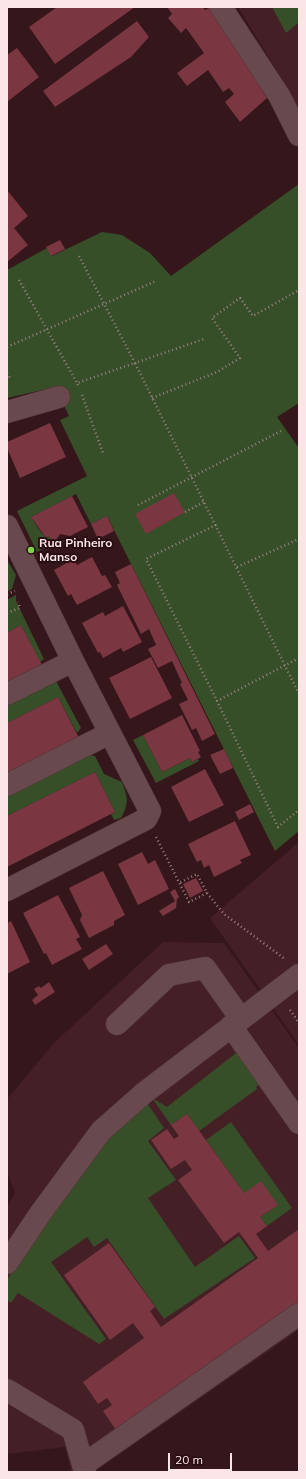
<!DOCTYPE html>
<html>
<head>
<meta charset="utf-8">
<style>
  body { margin:0 }
  #map { position:relative; width:306px; height:1479px; overflow:hidden; background:#34161b; font-family:Mulish,sans-serif }
  canvas { display:block }
  .frame { position:absolute; inset:0; border:8px solid #fbe5e7; pointer-events:none }
  .scale { position:absolute; left:168px; top:1453px; width:64px; height:18px; box-sizing:border-box; border:2px solid #fbe5e7; border-top:0; padding-left:5px; font-size:12px; line-height:14px; white-space:nowrap; color:#fbe5e7; -webkit-text-stroke:3px #290d12; paint-order:stroke }
</style>
</head>
<body>
<div id="map">
<canvas width="306" height="1479"></canvas>
<div class="frame"></div>
<div class="scale">20 m</div>
</div>
<script>
const ctx = document.querySelector('canvas').getContext('2d');
ctx.lineJoin = 'round';
function paint(path, color) { ctx.fillStyle = color; ctx.fill(path, 'evenodd'); }
function trace(path, color, width, dash) { ctx.strokeStyle = color; ctx.lineWidth = width; ctx.lineCap = dash ? 'butt' : 'round'; ctx.setLineDash(dash || []); ctx.stroke(path); }
function drawText(font, color, halo, rows, align = 'center') {
  ctx.font = font + ' Mulish,sans-serif'; ctx.lineWidth = 4; ctx.setLineDash([]); ctx.textBaseline = 'middle'; ctx.strokeStyle = halo; ctx.fillStyle = color; for (const [text, x, y, turn = 0] of rows) {
    ctx.save(); ctx.translate(x, y); ctx.rotate((+turn || 0) * Math.PI / 180); ctx.textAlign = isNaN(turn) ? turn : align; if (halo) ctx.strokeText(text, 0, 0); ctx.fillText(text, 0, 0); ctx.restore();
  }
}
paint(new Path2D(`
  M238 7H299V111L283 81Z
  M299 842V1045L210 918Z
  M163 942 224 943 299 1048V1330L94 1472H71L65 1447 7 1454V1207L15 1193 7 1171V1099L54 1043Z`), '#441f25');
paint(new Path2D(`
  M272 7H299V22L286 33Z
  M299 184V403L277 417 299 448V831L275 851 107 516 91 524 76 494 31 517 38 528 46 538 48 536 55 542 37 552 17 511 87 476 60 420 69 416 55 387 7 398V270L47 248 52 256 102 232 122 235 150 253 171 276Z
  M7 560 16 575 12 589 8 591Z
  M16 595V601L44 659 40 662 21 625 7 633V600Z
  M56 681 81 728 77 733 58 697 7 723V706Z
  M143 735 162 772 190 758 192 762 198 759 199 761 156 783 133 740Z
  M90 755 95 756 104 774 122 782C128 798 129 804 121 818L114 820 111 814 115 812 95 772 7 816V797Z
  M240 1050 262 1082 256 1087 257 1089 199 1131 187 1114 171 1125 152 1098 167 1107Z
  M147 1103 164 1128 148 1141 176 1180 148 1198 195 1267 239 1236 255 1258 164 1319 107 1238 94 1247 87 1237 51 1262 106 1339 99 1344 18 1293 11 1303 7 1300V1280L48 1216 109 1138Z
  M231 1122 292 1208 267 1226 260 1217 278 1205 244 1193 206 1140Z`), '#374f28');
paint(new Path2D(`
  M57 7H135L55 64 29 27Z
  M167 7H203L205 10 211 7 267 98 240 122 225 102 234 94 229 88 223 92 208 70 187 86 177 73 204 53 186 28 181 33 168 18 172 14Z
  M137 21 149 37 131 57 55 107 43 91Z
  M17 48 39 77 7 102V55Z
  M7 190 28 216 14 228 28 245 7 262Z
  M60 240 65 249 51 256 46 247Z
  M50 423 66 457 20 478 7 448V442Z
  M174 493 185 512 146 534 135 514Z
  M72 496 88 527 70 536 60 534 55 542 48 536 46 538 31 517Z
  M107 516 114 531 98 539 91 524Z
  M92 557 102 576 105 575 112 587 77 605 71 594 68 596 54 570 74 559 77 565Z
  M131 564 215 734 202 741 196 728 192 730 179 704 188 700 180 684 182 683 172 661 158 668 148 649 156 645 149 629 141 634 117 585 120 583 115 572Z
  M123 606 142 642 123 652 121 648 103 658 100 652 98 653 82 623 103 612 105 616Z
  M21 625 42 665 7 684V633Z
  M151 657 172 698 130 719 109 678Z
  M58 697 79 738 7 776V723Z
  M182 715 200 751 198 752 201 757 192 762 190 758 162 772 143 735Z
  M224 749 233 768 220 774 210 755Z
  M205 769 224 805 189 822 171 787Z
  M95 772 115 812 7 867V816Z
  M250 804 254 812 239 820 235 812Z
  M235 821 251 855 240 860 242 863 214 877 209 865 204 868 201 860 197 862 188 844Z
  M142 852 148 864 155 860 169 889 138 905 118 864Z
  M103 871 125 915 114 921V925L89 938 80 920 82 915 69 888Z
  M196 878 203 891 190 898 183 884Z
  M175 889 179 897 177 899 176 908 163 916 159 911 175 901 170 892Z
  M58 895 80 937 76 939 82 949 52 965 46 953 44 954 23 913Z
  M11 921 30 962 7 974V923Z
  M106 944 113 954 89 970 82 959Z
  M49 982 55 992 35 1005 32 1000 38 995 34 989 39 986 41 988Z
  M187 1114 244 1193 261 1181 278 1205 260 1217 267 1226 256 1234 268 1251 299 1229V1304L118 1433 103 1411 112 1405 107 1398 98 1404 83 1382 144 1338 133 1323 110 1340 64 1275 109 1243 155 1307 150 1311 161 1327 258 1258 239 1232 224 1243 178 1180 192 1170 185 1160 171 1169 151 1140 167 1129 174 1139 179 1136 171 1125Z`), '#7a3641');
const minor = new Path2D(`
  M221 7 280 97 299 135
  M7 412 59 397
  M7 526 73 661 150 811 146 819 7 890
  M7 694 73 661
  M7 785 110 733
  M117 1024 169 975 205 968 241 1019
  M231 1026 299 1123
  M7 1263 42 1211 101 1131 144 1093 299 975
  M7 1390 73 1430 85 1472
  M83 1465 299 1314`);
trace(minor, '#503338', 23);
trace(new Path2D(`
  M79 256 135 363 204 339
  M19 280 77 383
  M7 347 156 281
  M7 373 10 378
  M78 385 77 383 135 363 299 694
  M82 395 103 453
  M152 398 217 372 240 358 212 318 240 298 253 316 299 290
  M138 505 281 431
  M185 512 204 502
  M216 525 146 559 217 701
  M237 567 299 539
  M7 594 15 591
  M7 613 20 608 18 602
  M299 658 217 701 278 827 299 810
  M156 837 189 902 207 893 197 874 179 883
  M207 893 224 914 285 959
  M290 1010 299 1023`), '#9a8083', 2.5, [1, 3]);
trace(minor, '#68494d', 22);
for (const [x, y, r, color] of [
  [31,550,4,"#84cf4d"]
]) { const dot = new Path2D(); dot.arc(x, y, r, 0, 2 * Math.PI); ctx.fillStyle = color; ctx.fill(dot); trace(dot, '#290d12', 1.5); }
drawText('bold 12px', '#fbe5e7', '#290d12', [
  ["Rua Pinheiro",39,543],
  ["Manso",39,557]
], 'left');
</script>
</body>
</html>
